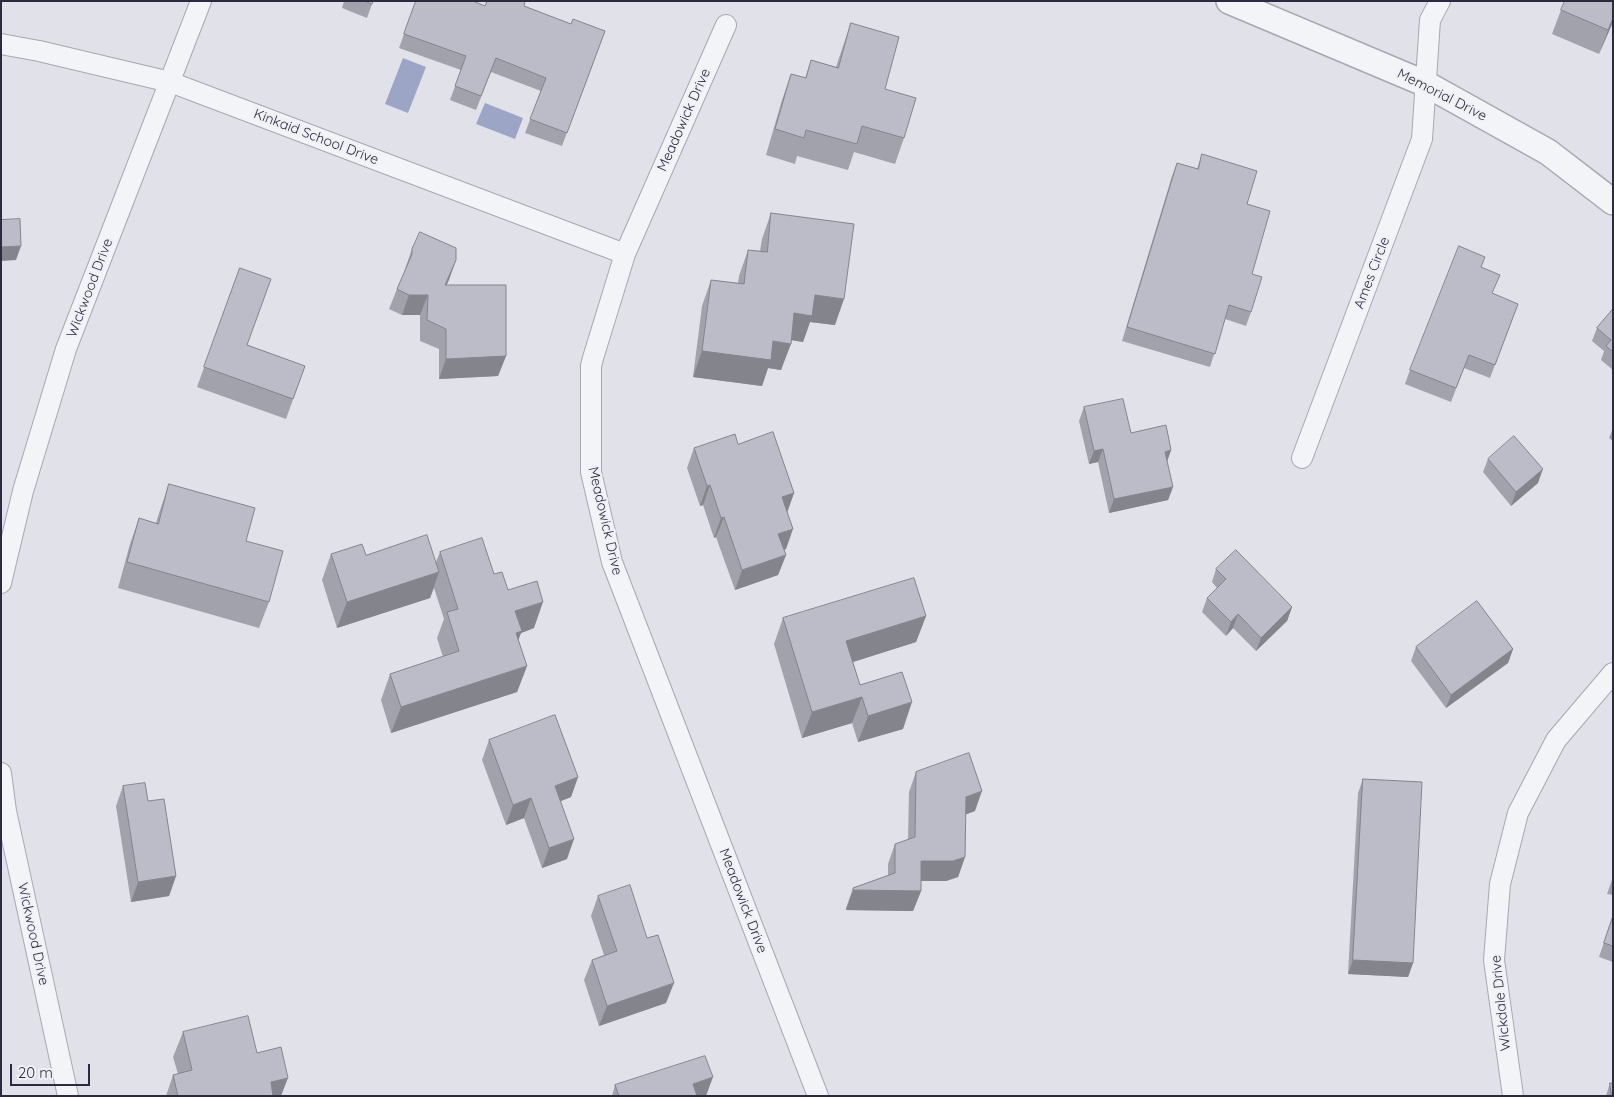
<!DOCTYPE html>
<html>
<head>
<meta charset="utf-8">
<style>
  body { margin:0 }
  #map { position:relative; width:1614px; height:1097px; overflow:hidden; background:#e1e1e9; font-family:Quicksand,sans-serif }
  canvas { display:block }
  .frame { position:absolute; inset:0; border:2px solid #2a2b40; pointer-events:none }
  .scale { position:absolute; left:10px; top:1064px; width:80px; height:22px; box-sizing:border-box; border:2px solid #2a2b40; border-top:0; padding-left:6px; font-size:15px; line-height:18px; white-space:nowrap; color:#2a2b40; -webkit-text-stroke:4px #f0f1f6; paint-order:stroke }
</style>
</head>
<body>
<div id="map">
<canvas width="1614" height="1097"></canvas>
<div class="frame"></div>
<div class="scale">20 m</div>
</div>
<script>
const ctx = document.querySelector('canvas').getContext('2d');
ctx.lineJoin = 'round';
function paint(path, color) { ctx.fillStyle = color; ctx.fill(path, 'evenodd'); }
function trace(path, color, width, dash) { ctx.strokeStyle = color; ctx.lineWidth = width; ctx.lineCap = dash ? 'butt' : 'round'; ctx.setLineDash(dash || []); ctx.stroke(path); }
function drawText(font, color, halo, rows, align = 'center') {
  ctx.font = font + ' Quicksand,sans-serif'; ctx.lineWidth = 4.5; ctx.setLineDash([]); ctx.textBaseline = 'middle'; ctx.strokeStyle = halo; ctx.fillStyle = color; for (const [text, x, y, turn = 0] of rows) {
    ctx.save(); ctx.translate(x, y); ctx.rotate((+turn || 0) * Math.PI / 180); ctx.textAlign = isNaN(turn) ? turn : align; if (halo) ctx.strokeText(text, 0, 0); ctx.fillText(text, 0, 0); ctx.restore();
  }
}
paint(new Path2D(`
  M403 58 426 67 408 113 385 104Z
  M485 103 523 118 515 139 476 124Z`), '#9da5c7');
const minor = new Path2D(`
  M726 25 625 254 593 358 591 366V472L612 562 818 1096
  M1 44 39 51 170 82 625 254
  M1302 458 1422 139 1430 20 1440 1
  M1 583 23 491 66 349 201 1
  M1 773 6 811 68 1096
  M1513 1096 1494 960 1500 884 1518 813 1556 740 1613 673`);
const tertiary = new Path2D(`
  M1229 1 1426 84 1548 152 1613 202`);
trace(minor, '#a6a7b3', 22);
trace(tertiary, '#a6a7b3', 28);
trace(minor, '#f3f4f7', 20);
trace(tertiary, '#f3f4f7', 25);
paint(new Path2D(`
  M344 1H373L367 18 342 8Z
  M416 1 485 6H524L571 24 605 31 562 146 525 133 541 91 491 72 476 110 450 100 461 70 399 48Z
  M1613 1V22L1599 54 1552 34 1561 10Z
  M851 23 885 89 904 138 895 164 854 152 848 170 797 156 795 164 766 155 782 100 791 74 805 78 811 60 836 67 842 49Z
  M1202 154 1247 204 1252 274 1251 312 1246 326 1225 319 1210 367 1122 341 1172 176 1177 163 1197 169Z
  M771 213 835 325 810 322 803 342 791 340 781 370 768 368 762 386 693 377 702 306 711 280 738 283 739 276 748 250 760 251 762 239Z
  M412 249 456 260 446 285 506 356 498 376 439 379V349L420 341V315H402L389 309 397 289 405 271V269Z
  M1481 267 1493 294 1518 304 1490 378 1464 368 1451 402 1405 384 1410 370Z
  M240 268 247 345 305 366 286 419 197 387Z
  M1613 309V370L1601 360 1604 351 1592 341 1597 328Z
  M1084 407 1131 433 1171 450 1167 462 1173 487 1168 500 1109 513 1098 462 1089 464 1079 421Z
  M1613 428V441L1609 438Z
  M738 444 794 493 787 511 786 549 784 550 786 555 778 575 735 590 716 537 714 538 703 505 700 506 687 468 694 448Z
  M1488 459 1538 483 1511 506 1483 472Z
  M169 484 246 541 269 602 259 628 118 588 130 544 139 518 156 523 160 510Z
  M440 552 494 574 508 590 534 628 521 633 518 640 527 666 517 692 391 733 381 700 390 674 443 657 437 638 444 619 434 588 430 598 337 628 322 580 331 554 366 555 436 562Z
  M1216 569 1292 607 1287 621 1256 651 1233 628 1226 636 1202 612 1207 598 1217 588 1212 582Z
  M926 616 916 642 853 662 860 685 903 729 858 742 852 723 802 738 774 644 783 618Z
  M1416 647 1513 649 1508 663 1446 708 1411 661Z
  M489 740 578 777 571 797 561 801 567 859 542 868 524 818 506 825 482 760Z
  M916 772 975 811 966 814 965 857 958 877 946 881H921V891L913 911 846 910V908L853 888 888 875V864L895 844 908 840 909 792Z
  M1363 779 1413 963 1408 977 1348 974 1358 793Z
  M123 786 148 801 176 876 169 896 131 902 116 806Z
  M1613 877V895L1607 894Z
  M598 896 666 1003 599 1026 584 980 592 960 604 955 591 916Z
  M1613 915V962L1599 957Z
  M183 1032 257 1053 281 1096H166L173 1075 178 1074 173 1057Z
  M1610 1083 1613 1096H1606Z
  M615 1085 706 1096H612Z`), '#a1a2ac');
paint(new Path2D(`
  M1613 18V22L1599 54 1608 30Z
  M21 246 16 260 1 261V247Z
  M456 260 449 280 437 305 445 285Z
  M409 295H428L420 315H402Z
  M815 295 844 299 835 325 810 322 803 342 785 339 794 313Z
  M773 341 791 344 781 370 768 368 762 386 693 377 702 351Z
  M506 356 498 376 439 379 446 359Z
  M1103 449 1098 462 1089 464 1094 451Z
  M1171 450 1166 464 1165 452Z
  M1543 469 1538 483 1511 506 1516 492Z
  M710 485 703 505 700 506 707 486Z
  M1173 487 1168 500 1109 513 1114 499Z
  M794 493 787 513 782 497Z
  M724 517 716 537 714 538 721 518Z
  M793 529 786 549 771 554 778 534Z
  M786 555 778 575 735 590 742 570Z
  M439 572 430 598 337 628 347 602Z
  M543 602 534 628 521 633 512 657 515 611Z
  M1292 607 1287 621 1256 651 1261 638Z
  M1238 614 1233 628 1226 636 1231 622Z
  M926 616 916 642 837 667 846 641Z
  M1513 649 1508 663 1446 708 1451 695Z
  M527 666 517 692 391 733 401 707Z
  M862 697 852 723 802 738 812 712Z
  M912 702 903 729 858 742 868 716Z
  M578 777 571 797 548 806 555 786Z
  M982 791 975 811 959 817 966 797Z
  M531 798 524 818 506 825 513 805Z
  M574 839 567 859 542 868 549 848Z
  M965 857 958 877 946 881H914L921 861Z
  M176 876 169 896 131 902 138 882Z
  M853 890 921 891 913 911 846 910Z
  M1353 960 1413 963 1408 977 1348 974Z
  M674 983 666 1003 599 1026 607 1006Z
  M713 1077 706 1096H689L693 1084Z
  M288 1078 281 1096H266L271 1082Z`), '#83848c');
const building = new Path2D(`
  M365 1H373L372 4Z
  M416 1H473L485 6 487 1H525L524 6 571 24 573 19 605 31 567 133 530 119 546 78 496 58 481 96 455 86 466 56 404 34Z
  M1565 1H1613V18L1608 30 1561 10Z
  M851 23 899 37 885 89 916 98 904 138 862 126 857 144 806 130 804 138 775 129 791 74 806 78 811 60 838 68Z
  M1202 154 1257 171 1247 204 1270 211 1252 274 1262 277 1251 312 1229 305 1215 354 1127 327 1177 163 1198 169Z
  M771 213 854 224 844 299 815 295 812 316 794 313 791 344 773 341 771 360 702 351 711 280 744 284 748 250 767 252Z
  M20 219 21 246 1 247V220Z
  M420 232 456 248V260L445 285H506V356L446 359V329L427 320 428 295H409L397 289 412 254V249Z
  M1459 246 1485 257 1481 267 1500 275 1492 293 1518 304 1495 365 1469 355 1456 388 1410 370Z
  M240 268 271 279 247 345 305 366 293 399 204 367Z
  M1613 309V352L1606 346 1611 340 1597 328Z
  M1123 399 1131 433 1166 425 1171 450 1165 452 1173 487 1114 499 1103 449 1094 451 1084 407Z
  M773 432 794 493 782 497 793 529 778 534 786 555 742 570 724 517 721 518 710 485 707 486 694 448 735 434 738 444Z
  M1514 436 1543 469 1516 492 1488 459Z
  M169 484 255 508 246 541 283 551 269 602 127 562 139 518 158 524Z
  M427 535 439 572 347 602 331 554 362 544 366 555Z
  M482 538 494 574 502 572 508 590 537 581 543 602 515 611 522 631 516 633 527 666 401 707 390 674 459 651 447 612 458 609 440 552Z
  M1236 550 1292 607 1261 638 1238 614 1231 622 1207 598 1226 579 1216 569Z
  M914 578 926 616 846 641 860 685 902 672 912 702 868 716 862 697 812 712 783 618Z
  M1477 601 1513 649 1451 695 1416 647Z
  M555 715 578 777 555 786 574 839 549 848 531 798 513 805 489 740Z
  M969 753 982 791 966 797 965 857 953 861H921V891L853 890V888L895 873V844L915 837 916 772Z
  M1363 779 1422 782 1413 963 1353 960Z
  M145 783 148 801 164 799 176 876 138 882 123 786Z
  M630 885 647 938 658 935 674 983 607 1006 592 960 617 951 598 896Z
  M1613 916V946L1604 943Z
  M248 1016 257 1053 281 1047 288 1078 271 1082 273 1096H178L173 1075 192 1070 183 1032Z
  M705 1056 713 1077 693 1084 697 1096H619L615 1085Z
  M1610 1083H1613V1096H1612Z`);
paint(building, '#bbbcc8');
trace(building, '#83848c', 1);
drawText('14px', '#2a2b40', '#f0f1f6', [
  ["Memorial Drive",1442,95,27],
  ["Meadowick Drive",684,120,-66],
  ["Kinkaid School Drive",316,137,21],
  ["Ames Circle",1372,273,-69],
  ["Wickwood Drive",90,288,-69],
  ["Meadowick Drive",605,521,77],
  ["Meadowick Drive",743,901,69],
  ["Wickwood Drive",33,934,78],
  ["Wickdale Drive",1501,1003,-96]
]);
</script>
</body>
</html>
